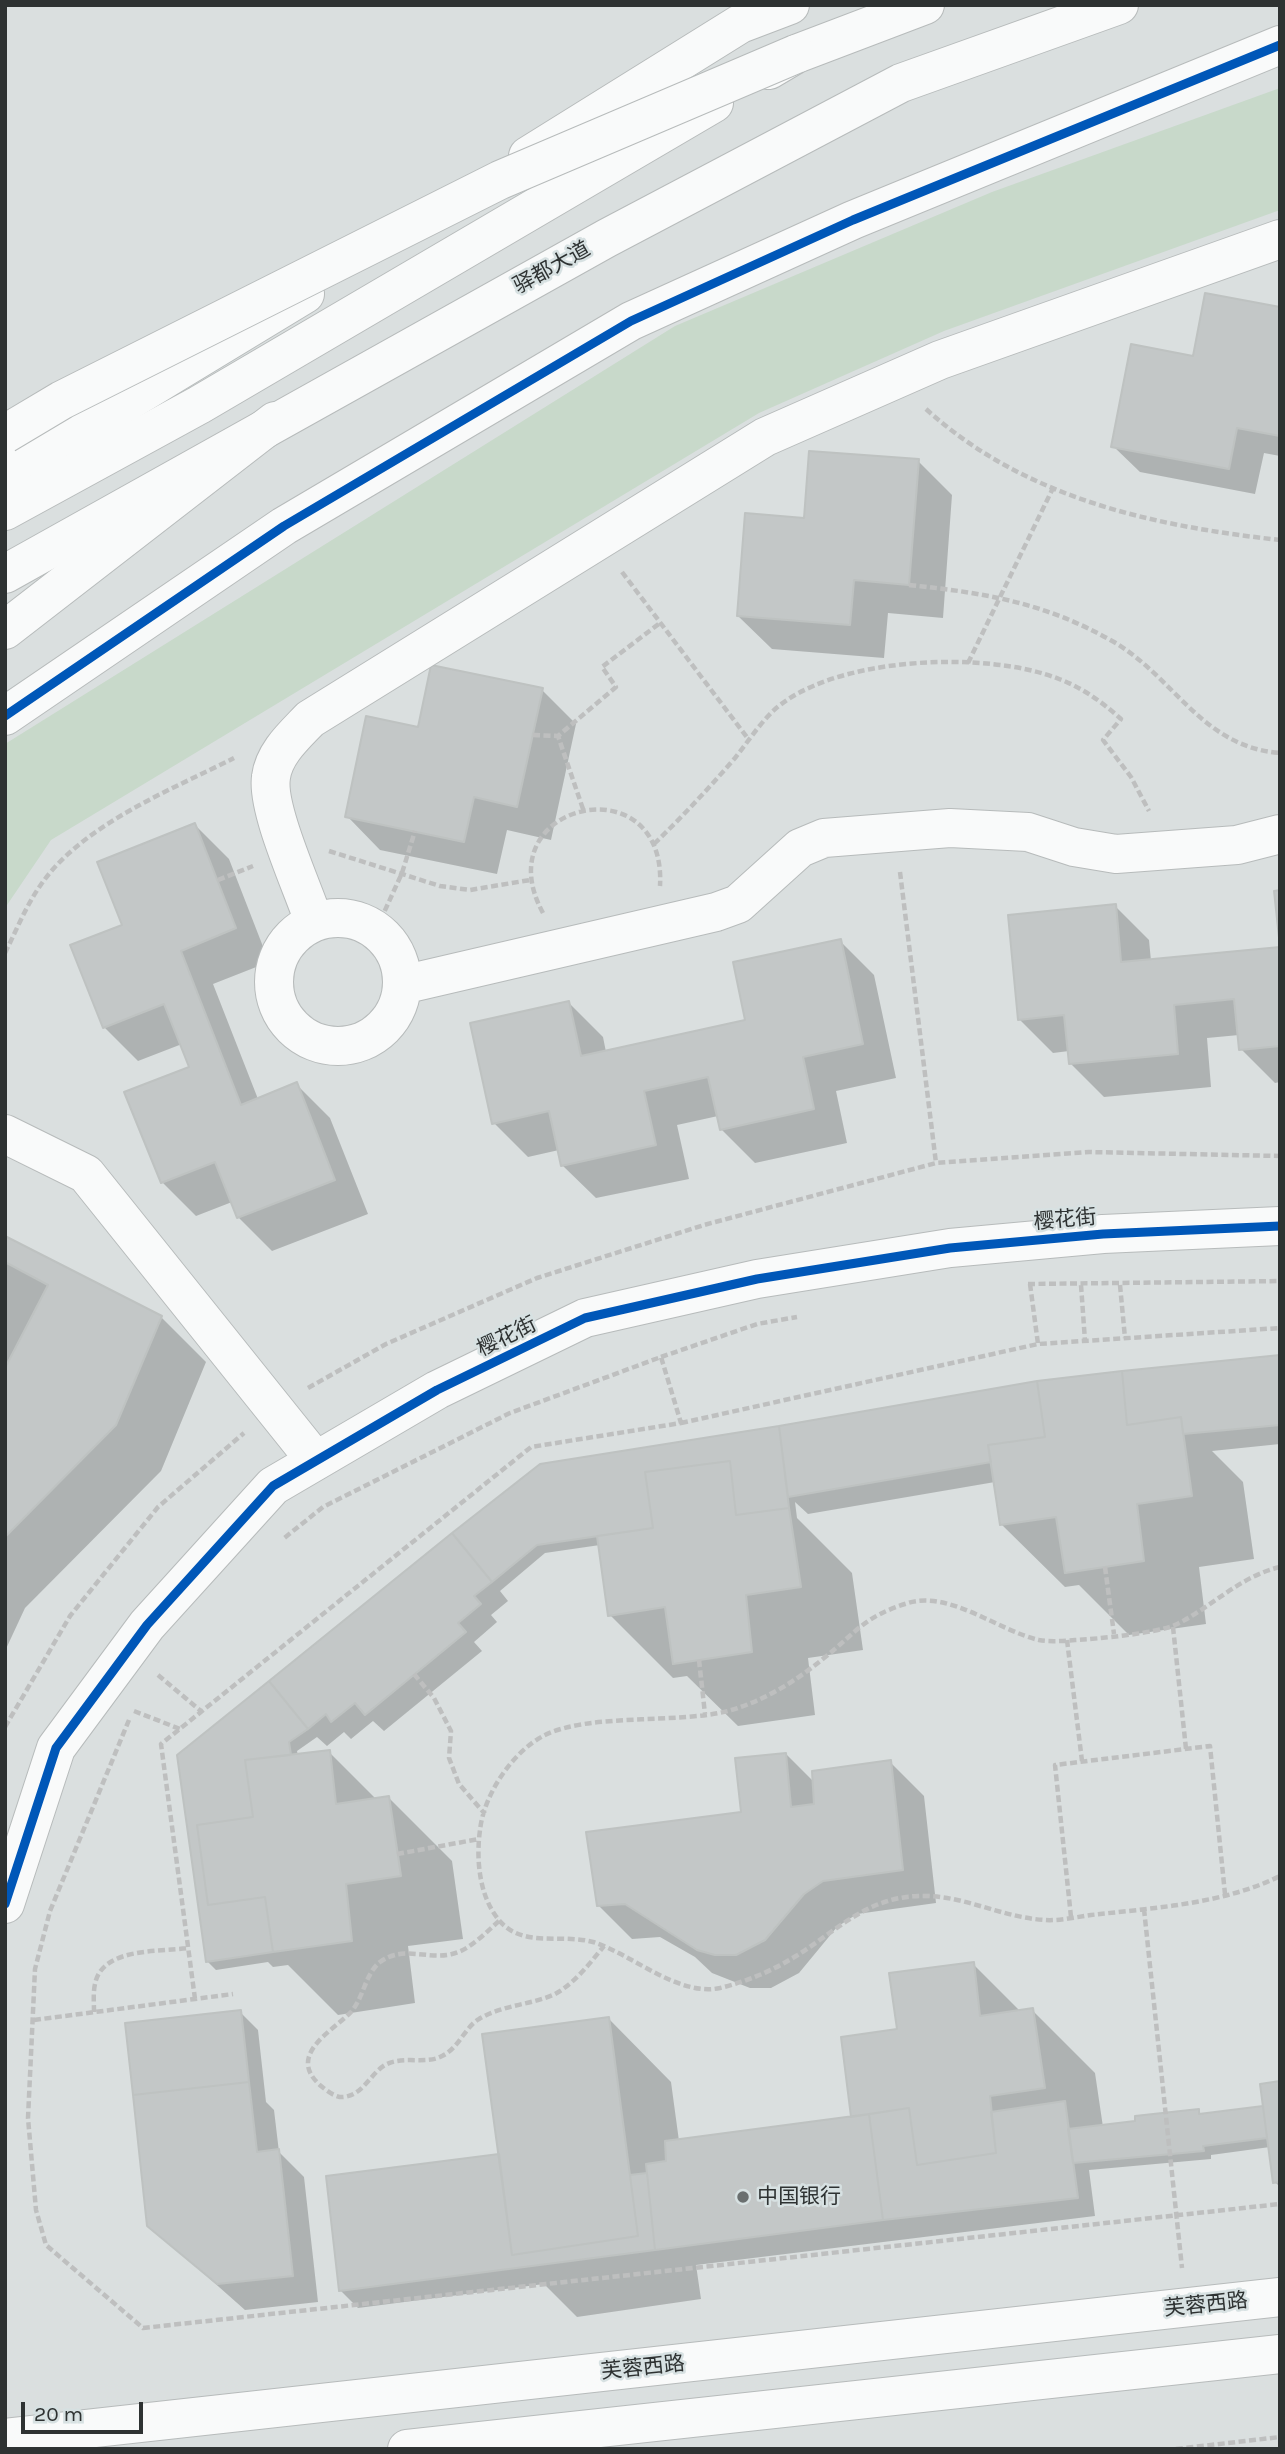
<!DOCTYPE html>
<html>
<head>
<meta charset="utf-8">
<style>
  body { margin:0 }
  #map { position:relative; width:1285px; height:2454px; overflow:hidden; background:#dadfdf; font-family:Karla,sans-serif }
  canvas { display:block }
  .frame { position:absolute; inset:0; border:7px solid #2e3232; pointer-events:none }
  .scale { position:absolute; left:21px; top:2402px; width:122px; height:32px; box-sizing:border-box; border:4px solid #2e3232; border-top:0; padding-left:9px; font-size:21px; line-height:24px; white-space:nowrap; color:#2e3232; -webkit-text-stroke:5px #d7e1e2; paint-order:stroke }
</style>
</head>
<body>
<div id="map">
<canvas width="1285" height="2454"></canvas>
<div class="frame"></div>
<div class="scale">20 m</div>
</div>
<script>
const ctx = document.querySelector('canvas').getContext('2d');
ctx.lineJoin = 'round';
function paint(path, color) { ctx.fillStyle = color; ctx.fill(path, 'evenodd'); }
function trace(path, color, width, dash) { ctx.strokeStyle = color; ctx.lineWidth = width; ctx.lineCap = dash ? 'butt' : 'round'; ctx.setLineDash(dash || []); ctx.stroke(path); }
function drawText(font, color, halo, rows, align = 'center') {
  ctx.font = font + ' Karla,"Noto Sans SC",sans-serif'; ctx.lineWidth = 5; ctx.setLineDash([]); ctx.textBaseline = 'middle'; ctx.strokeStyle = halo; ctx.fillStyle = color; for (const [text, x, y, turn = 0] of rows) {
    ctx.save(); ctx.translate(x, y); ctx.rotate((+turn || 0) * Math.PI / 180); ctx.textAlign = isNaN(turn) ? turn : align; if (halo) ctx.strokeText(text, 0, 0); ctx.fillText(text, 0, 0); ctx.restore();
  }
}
paint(new Path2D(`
  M1280 88V210L944 331 759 413 51 840 5 908V744L675 326 992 192Z`), '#c8d9ca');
paint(new Path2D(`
  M1280 309V456L1264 453 1255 494 1140 472 1113 446 1194 358Z
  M918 461 952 495 943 618 888 613 884 658 772 649 738 616 805 519Z
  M542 690 576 724 551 840 507 830 497 874 380 850 347 816 419 729Z
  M195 825 229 859 269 962 213 984 258 1099 296 1084 330 1118 368 1214 272 1251 238 1217 232 1202 196 1216 162 1182 191 1068 182 1044 138 1061 104 1027 124 926Z
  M1115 906 1149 940 1151 961 1280 949V1082L1275 1083 1241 1049 1239 1035 1207 1038 1211 1087 1104 1097 1070 1063 1069 1051 1053 1053 1019 1019Z
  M840 941 874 975 896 1078 836 1091 847 1143 755 1163 721 1129 718 1116 677 1125 689 1179 596 1198 562 1165 559 1150 528 1157 494 1123 569 1003 603 1037 606 1052 747 1021Z
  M5 1238 161 1317 206 1362 161 1471 25 1608 5 1651Z
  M1280 1357V1444L1212 1451 1243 1482 1254 1559 1199 1567 1206 1624 1129 1635 1079 1585 1065 1587 1001 1524 995 1482 808 1514 795 1502 797 1518 852 1573 863 1650 808 1658 815 1715 738 1726 687 1676 673 1678 610 1615 600 1545 545 1553 500 1591 508 1601 491 1615 497 1622 474 1642 482 1651 384 1731 373 1721 351 1739 344 1732 327 1746 317 1737 297 1751 298 1756 329 1752 377 1800 389 1798 452 1861 463 1939 408 1946 415 2003 338 2015 288 1965 273 1967 268 1962 216 1970 207 1961 179 1756 541 1466 1037 1382Z
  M786 1754 815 1783 890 1762 924 1796 936 1903 857 1914 837 1927 799 1973 771 1988H750L712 1973 695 1957 660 1937 632 1939 598 1905 743 1813Z
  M973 1964 1021 2012 1032 2010 1095 2073 1103 2127 1198 2111 1203 2115 1262 2108 1280 2083V2187L1275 2182 1270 2147 1211 2155V2159L1089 2170 1095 2216 696 2265 701 2299 577 2317 544 2284 358 2308 340 2290 500 2156 608 2018 671 2082 679 2141 853 2118 899 2030Z
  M240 2012 258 2030 266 2102 274 2110 279 2152 304 2177 318 2302 245 2310 149 2225Z`), '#0003');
const building = new Path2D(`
  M1205 293 1280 307V436L1237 428 1229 469 1111 447 1131 344 1193 356Z
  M809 451 919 459 909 585 854 580 850 625 737 616 745 513 804 518Z
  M431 665 543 688 517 807 474 797 464 842 345 817 366 716 418 727Z
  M195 823 236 928 181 951 241 1105 297 1082 335 1180 237 1218 215 1162 161 1183 124 1092 189 1067 164 1004 103 1028 70 945 122 925 97 862Z
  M1280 890V1046L1239 1050 1234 999 1174 1005 1178 1054 1069 1064 1064 1015 1018 1020 1008 915 1116 904 1121 962 1280 947 1274 891Z
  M841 939 863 1044 803 1057 814 1109 720 1130 708 1077 644 1091 656 1145 561 1166 549 1111 492 1124 470 1023 569 1001 581 1056 745 1020 733 962Z
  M5 1236 162 1316 116 1425 5 1537Z
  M5 1262 48 1285 5 1368Z
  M1280 1355V1425L1183 1434 1181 1417 1127 1425 1122 1371Z
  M1122 1371 1127 1425 1181 1417 1192 1496 1137 1504 1144 1561 1065 1573 1056 1517 1000 1525 988 1445 1045 1437 1037 1381Z
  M1037 1381 1045 1437 988 1445 991 1462 788 1497 779 1426Z
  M779 1426 789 1508 736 1515 730 1461 645 1472 653 1528 537 1545 492 1582 452 1533 540 1464Z
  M730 1461 736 1515 789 1508 801 1587 746 1595 752 1652 673 1664 665 1607 608 1616 597 1536 653 1528 645 1472Z
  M452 1533 492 1582 474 1596 481 1604 458 1623 466 1632 365 1715 355 1703 331 1722 326 1714 308 1729 269 1681Z
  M269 1681 308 1729 289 1742 291 1755 245 1760 253 1817 197 1825 208 1905 265 1897 273 1952 206 1962 177 1755Z
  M330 1750 336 1804 389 1796 401 1876 346 1884 352 1941 273 1952 265 1897 208 1905 197 1825 253 1817 245 1760Z
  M786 1753 791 1807 814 1804 812 1771 891 1760 903 1870 823 1881 804 1894 765 1940 736 1955H715L697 1950 625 1904 597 1906 586 1832 741 1812 735 1758Z
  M974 1962 980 2016 1033 2008 1045 2088 990 2096 996 2153 917 2165 909 2108 851 2117 841 2037 897 2029 889 1973Z
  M241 2010 249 2082 133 2095 125 2023Z
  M609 2017 638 2236 512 2255 482 2034Z
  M1280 2081V2182L1273 2183 1260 2084Z
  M249 2082 257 2152 279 2149 293 2276 217 2284 147 2226 133 2095Z
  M1065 2101 1078 2198 883 2220 869 2114 909 2108 917 2165 996 2153 991 2112Z
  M1263 2106 1267 2138 1203 2146 1204 2151 1073 2163 1068 2129 1135 2121V2116L1199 2109V2114Z
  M869 2114 883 2220 655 2250 646 2164 666 2161 665 2141Z
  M499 2154 512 2255 638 2236 630 2175 647 2173 655 2250 339 2291 326 2176Z`);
paint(building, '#c3c7c7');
trace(building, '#bec2c1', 2);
const street = new Path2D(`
  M274 982a64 64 0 1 1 128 0a64 64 0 1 1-128 0Z
  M314 922C303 888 266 809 271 777 274 753 295 735 310 719L765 437 940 360 1280 239
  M402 985 716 912 738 904 800 848 824 838 950 828 1028 832 1074 847 1116 854 1237 845 1280 834
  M5 1134 86 1174 316 1461
  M5 1904 56 1748 147 1625 273 1486 437 1390 585 1318 757 1279 950 1248 1103 1234 1280 1226`);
const secondary = new Path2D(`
  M528 156 740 24 790 5
  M5 476 305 294
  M5 716 284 526 631 321 853 220 1280 45
  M5 2438 1280 2297
  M407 2449 1280 2354`);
const primary = new Path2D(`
  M769 70 796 54 925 5
  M5 511 199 405 714 103
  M5 574 607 238 901 83 1119 5`);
const highway = new Path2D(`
  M5 630 275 421`);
trace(street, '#b7bbbb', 40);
trace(secondary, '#b7bbbb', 40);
trace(primary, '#b7bbbb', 40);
trace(highway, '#b7bbbb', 40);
trace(new Path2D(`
  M926 409C1024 498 1152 526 1280 540
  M622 572 749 740
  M909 585C986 593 1046 603 1114 642 1175 678 1202 747 1280 753
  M968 663 1053 488
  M533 735 558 736
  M583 809 558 736 616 687 602 667 660 623
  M654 844C683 816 709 788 735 758 747 743 758 726 772 712 830 656 987 650 1059 679 1083 688 1102 702 1121 719L1103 740 1131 777 1149 811
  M329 851 440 886 470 890 530 880
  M900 872 936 1163
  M218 880 253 866
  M543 913C483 803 667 761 660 886
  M376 930 402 873 415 831
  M5 953C16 931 26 906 40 886 81 825 171 790 234 758
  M1028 1284 1280 1281
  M1030 1284 1038 1344
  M1081 1285 1085 1341
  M1120 1285 1125 1338
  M661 1357 757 1324 797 1317
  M308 1388 386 1344 537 1278 704 1225 936 1163 1089 1152 1280 1156
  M681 1423 1038 1344 1280 1328
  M1105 1567 1114 1634
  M1280 1567C1240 1576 1211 1608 1175 1625 1158 1633 1097 1639 1075 1640 1064 1641 1049 1642 1039 1640 999 1631 949 1590 908 1603 863 1617 858 1631 824 1658 796 1681 764 1701 728 1711 677 1724 590 1713 545 1735 513 1751 484 1794 480 1830 476 1859 479 1895 498 1919 522 1949 560 1933 593 1942 632 1954 678 1997 720 1988 748 1981 772 1971 796 1956 830 1935 860 1905 900 1898 954 1888 994 1917 1045 1920 1060 1921 1076 1917 1091 1915 1153 1908 1224 1904 1280 1876
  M1173 1627 1186 1749
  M1067 1640 1082 1761
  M699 1660 705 1714
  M414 1674 434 1698 451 1731 449 1758 459 1784 485 1814
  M158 1675 202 1712
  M134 1711 180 1729
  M129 1720 50 1911 35 1969 28 2118 36 2210 46 2245 143 2328 1280 2204
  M5 1727 70 1616 158 1507 244 1433
  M397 1854 479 1839
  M1144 1909 1182 2268
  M1071 1917 1055 1765 1210 1746 1225 1894
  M499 1921C485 1933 470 1950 452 1954 427 1960 403 1945 380 1962 365 1974 364 1997 351 2012 333 2031 285 2055 321 2086 327 2091 336 2098 344 2097 364 2094 370 2074 385 2065 403 2055 426 2065 442 2056 459 2048 465 2027 479 2019 502 2005 531 2005 555 1994 575 1983 590 1963 604 1946
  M195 1999 161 1744 531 1447 681 1423 661 1357 510 1413 323 1507 283 1539
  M94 2012C94 2003 93 1993 95 1984 102 1947 160 1952 188 1948
  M34 2020 233 1994
  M1176 2449 1280 2437`), '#bebfbf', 4.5, [7, 3.5]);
trace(street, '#f9fafa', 38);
trace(secondary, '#f9fafa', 38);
trace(primary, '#f9fafa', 38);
trace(highway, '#f9fafa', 38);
const highwayBridge = new Path2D(`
  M5 434 62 400 500 180 796 54`);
trace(highwayBridge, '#b7bbbb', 40, []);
trace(highwayBridge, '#f9fafa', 38);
trace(new Path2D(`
  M5 716 284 526 631 321 853 220 1280 45
  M5 1904 56 1748 147 1625 273 1486 437 1390 585 1318 757 1279 950 1248 1103 1234 1280 1226`), '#0057b8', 9);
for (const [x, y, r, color] of [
  [743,2197,7,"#6a6f6f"]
]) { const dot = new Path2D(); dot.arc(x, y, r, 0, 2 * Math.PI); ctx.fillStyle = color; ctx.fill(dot); trace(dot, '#d7e1e2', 2.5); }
drawText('21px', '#2e3232', '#d7e1e2', [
  ["驿都大道",552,268,-29],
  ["樱花街",1065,1220,-5],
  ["樱花街",507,1337,-26],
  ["芙蓉西路",1206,2305,-6],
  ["芙蓉西路",643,2368,-6]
]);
drawText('21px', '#2e3232', '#d7e1e2', [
  ["中国银行",757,2197]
], 'left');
</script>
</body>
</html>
